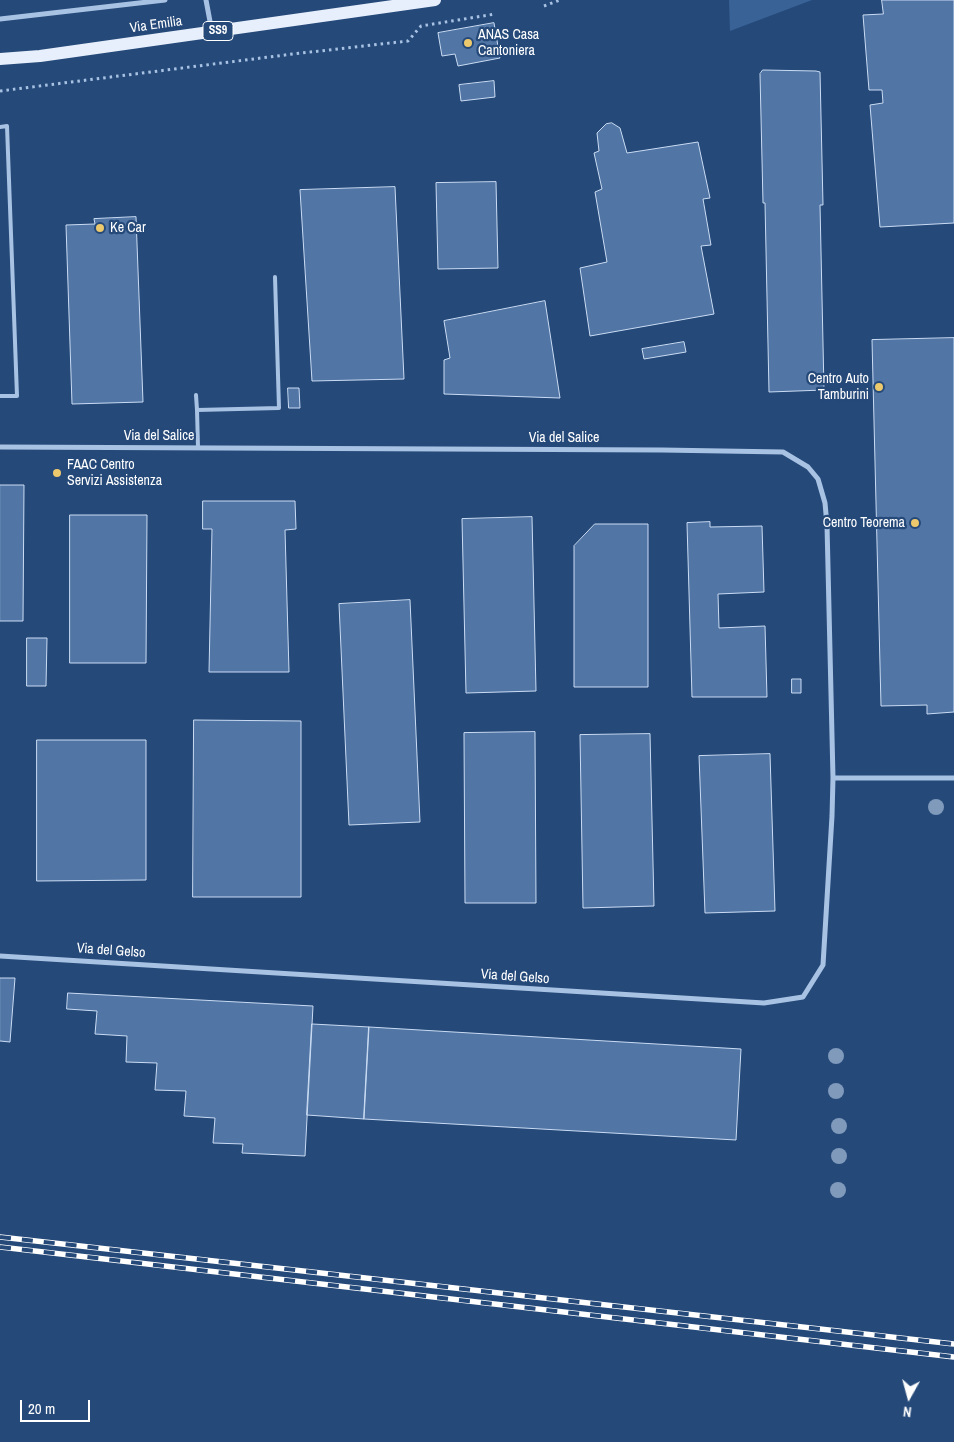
<!DOCTYPE html>
<html>
<head>
<meta charset="utf-8">
<style>
  body { margin:0 }
  #map { position:relative; width:954px; height:1442px; overflow:hidden; background:#254979; font-family:"Archivo Narrow",sans-serif }
  canvas { display:block }
  .north { position:absolute; left:884px; top:1372px; width:50px; height:50px; -webkit-text-stroke:4px #254979; paint-order:stroke; rotate:187deg; font-size:14px; font-weight:700; line-height:20px; text-align:center; color:#fff }
  .north::after { content:''; display:block; margin:auto; width:18px; height:22px; background:#fff; clip-path:polygon(50% 0,100% 100%,50% 72%,0 100%) }
  .scale { position:absolute; left:20px; top:1400px; width:70px; height:22px; box-sizing:border-box; border:2px solid #fff; border-top:0; padding-left:6px; font-size:15px; line-height:18px; white-space:nowrap; color:#fff; -webkit-text-stroke:4px #254979; paint-order:stroke }
</style>
</head>
<body>
<div id="map">
<canvas width="954" height="1442"></canvas>
<div class="north">N</div>
<div class="scale">20 m</div>
</div>
<script>
const ctx = document.querySelector('canvas').getContext('2d');
ctx.lineJoin = 'round';
function paint(path, color) { ctx.fillStyle = color; ctx.fill(path, 'evenodd'); }
function trace(path, color, width, dash) { ctx.strokeStyle = color; ctx.lineWidth = width; ctx.lineCap = dash ? 'butt' : 'round'; ctx.setLineDash(dash || []); ctx.stroke(path); }
function drawText(font, color, halo, rows, align = 'center') {
  ctx.font = font + ' "Archivo Narrow",sans-serif'; ctx.lineWidth = 4.5; ctx.setLineDash([]); ctx.textBaseline = 'middle'; ctx.strokeStyle = halo; ctx.fillStyle = color; for (const [text, x, y, turn = 0] of rows) {
    ctx.save(); ctx.translate(x, y); ctx.rotate((+turn || 0) * Math.PI / 180); ctx.textAlign = isNaN(turn) ? turn : align; if (halo) ctx.strokeText(text, 0, 0); ctx.fillText(text, 0, 0); ctx.restore();
  }
}
paint(new Path2D(`
  M729 0H812L730 31Z`), '#396296');
const building = new Path2D(`
  M882 0H954V223L880 227 870 105 883 103 882 90H869L863 15 883 14Z
  M494 23 500 58 458 66 455 54 442 56 438 33Z
  M763 70 816 71 820 72 823 205H820L824 390 769 392 765 203H763L760 74Z
  M494 81 495 97 461 101 459 85Z
  M612 123 620 128 627 153 698 142 710 198 703 199 711 245 701 246 714 314 590 336 580 268 607 262 595 192 602 189 594 153 599 151 597 133 606 124Z
  M496 182 498 268 438 269 436 183Z
  M395 187 404 379 312 381 300 190Z
  M136 217 143 402 72 404 66 225 95 224 94 219Z
  M545 301 560 398 444 394V360L450 358 444 321Z
  M954 338V712L927 714V705L881 706 872 340Z
  M684 342 686 352 644 359 642 349Z
  M288 388H299L300 408H289Z
  M0 485H24L23 621H0Z
  M203 501H295L296 529 285 530 289 672H209L212 529H203Z
  M70 515H147L146 663H70Z
  M532 517 536 691 466 693 462 519Z
  M710 522V527L762 526 764 592 718 594 719 628 765 626 767 697H692L687 523Z
  M595 524H648V687H574V546Z
  M410 600 420 822 349 825 339 604Z
  M27 638H47L46 686H27Z
  M792 679H801V693H792Z
  M194 720 301 721V897H193Z
  M535 732 536 903H465L464 733Z
  M650 734 654 906 583 908 580 735Z
  M37 740H146V880L37 881Z
  M770 754 775 911 705 913 699 756Z
  M0 978H15L10 1042 0 1041Z
  M68 993 313 1006 305 1156 242 1153 243 1144 213 1143 215 1118 184 1116 186 1091 155 1090 157 1063 126 1062 127 1036 95 1034 97 1011 67 1009Z
  M312 1024 369 1027 364 1119 307 1115Z
  M369 1027 741 1049 736 1140 364 1119Z`);
paint(building, '#5175a5');
trace(building, '#cadcf3', 1);
trace(new Path2D(`
  M544 6 560 0
  M0 91 293 54 408 41 421 26 495 14`), '#a8c2e3', 3, [2.5, 4]);
trace(new Path2D(`
  M0 127 7 126 17 396H0
  M196 395 197 410
  M198 447 197 410 279 408 275 277`), '#a8c2e3', 4);
trace(new Path2D(`
  M206 0 212 32
  M0 19 165 0
  M0 447 662 450 783 452 808 467 818 479 825 503 827 525 833 778 832 816 823 965 803 997 764 1003 0 956
  M833 778H954`), '#a8c2e3', 5);
trace(new Path2D(`
  M0 59 40 56 435 0`), '#e7effc', 12);
const rail = new Path2D(`
  M0 1237 954 1344
  M0 1247 954 1357`);
trace(rail, '#fff', 5.5);
trace(rail, '#254979', 4, [11]);
ctx.fillStyle = '#809abc';
for (const [x, y] of [
  [936,807],
  [836,1056],
  [836,1091],
  [839,1126],
  [839,1156],
  [838,1190]
]) { ctx.beginPath(); ctx.arc(x, y, 8, 0, 2 * Math.PI); ctx.fill(); }
for (const [x, y, r, color] of [
  [468,43,5,"#edc96d"],
  [100,228,5,"#edc96d"],
  [879,387,5,"#edc96d"],
  [57,473,5,"#edc96d"],
  [915,523,5,"#edc96d"]
]) { const dot = new Path2D(); dot.arc(x, y, r, 0, 2 * Math.PI); ctx.fillStyle = color; ctx.fill(dot); trace(dot, '#254979', 2); }
for (const [x, y, w] of [
  [218,31,30]
]) { const box = new Path2D(); box.roundRect(x - w / 2, y - 9.5, w, 19, 4); ctx.fillStyle = '#254979'; ctx.fill(box); trace(box, '#fff', 1); }
drawText('bold 12px', '#fff', null, [
  ["SS9",218,31]
]);
drawText('14px', '#fff', '#254979', [
  ["Via Emilia",156,25,-8],
  ["Via del Salice",159,436],
  ["Via del Salice",564,438],
  ["Via del Gelso",111,951,4],
  ["Via del Gelso",515,977,4]
]);
drawText('14px', '#fff', '#254979', [
  ["ANAS Casa",478,35],
  ["Cantoniera",478,51],
  ["Ke Car",110,228],
  ["Centro Auto",869,379,"right"],
  ["Tamburini",869,395,"right"],
  ["FAAC Centro",67,465],
  ["Servizi Assistenza",67,481],
  ["Centro Teorema",905,523,"right"]
], 'left');
</script>
</body>
</html>
